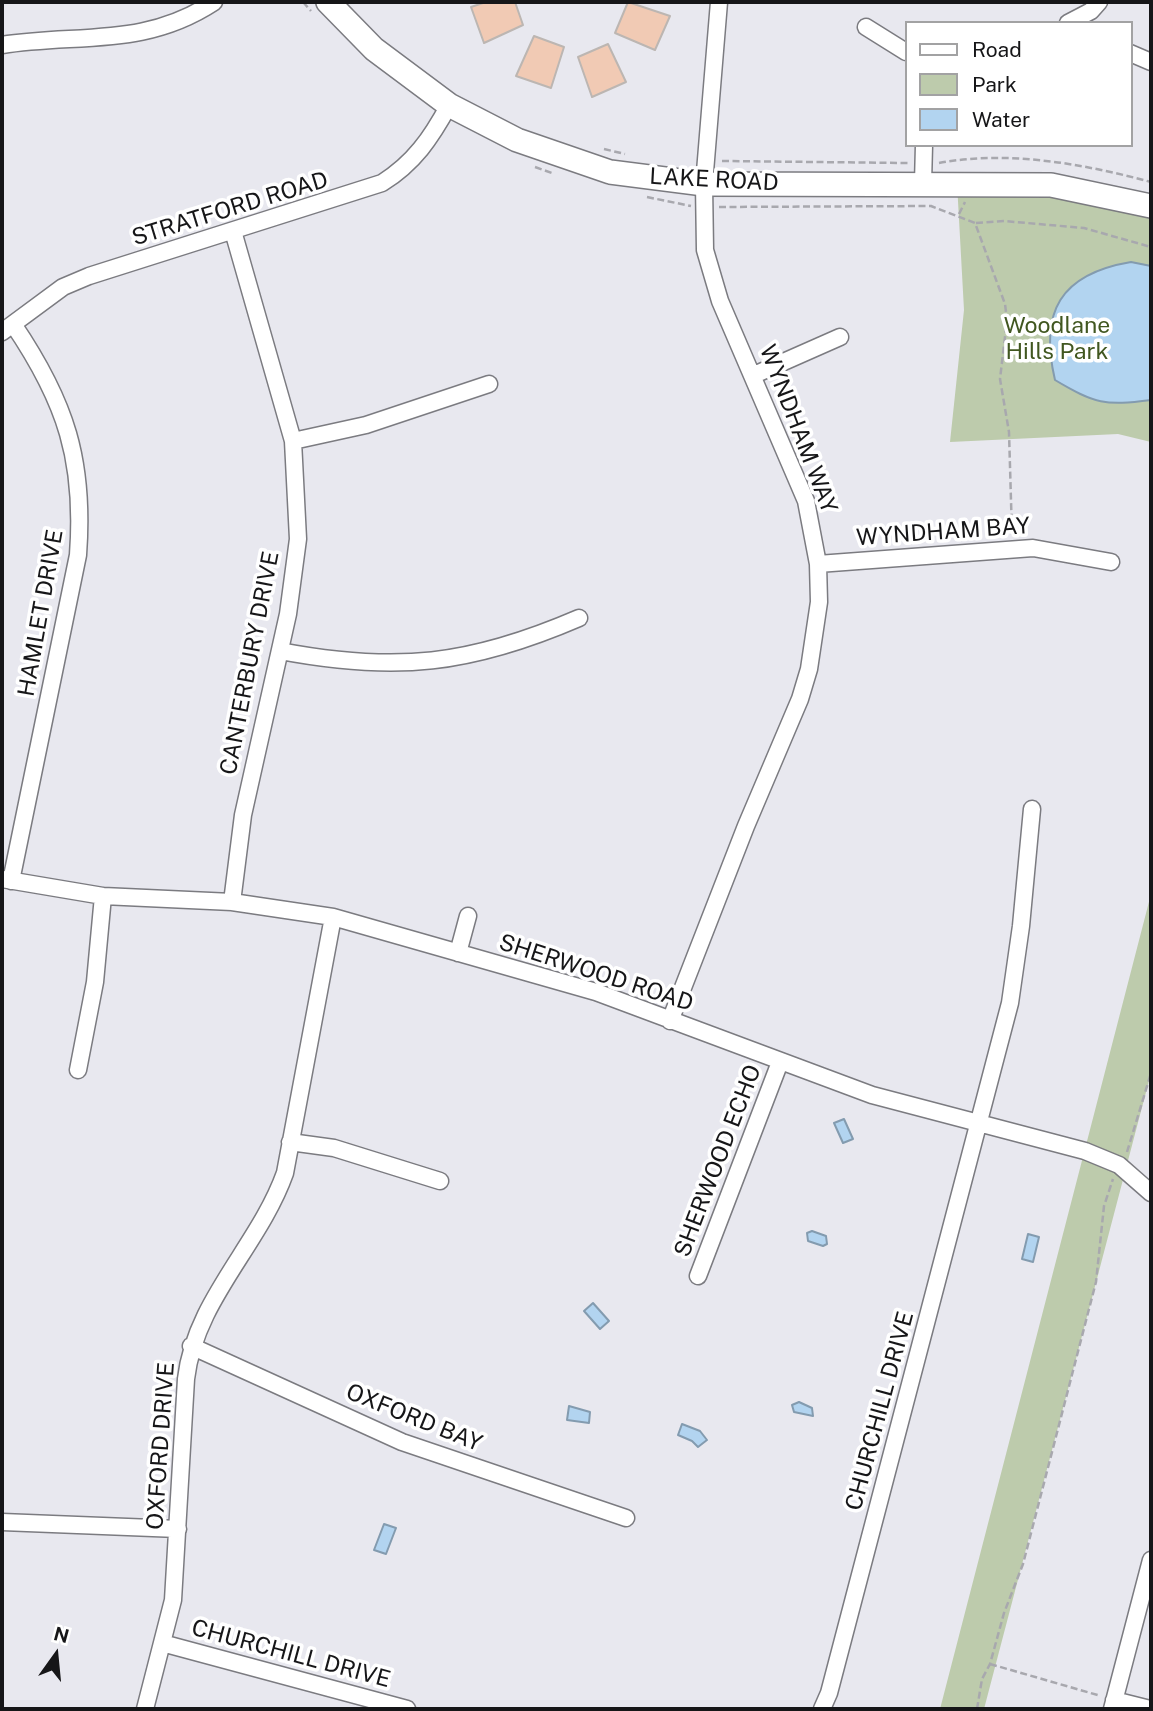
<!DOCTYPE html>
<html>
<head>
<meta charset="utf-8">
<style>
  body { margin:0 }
  #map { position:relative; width:1153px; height:1711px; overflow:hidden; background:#e8e8ef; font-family:"Public Sans",sans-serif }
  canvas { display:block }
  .frame { position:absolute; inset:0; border:4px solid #161618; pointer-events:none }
  .legend { position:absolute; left:905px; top:21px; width:228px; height:126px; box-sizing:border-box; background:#fff; border:2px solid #a2a2a3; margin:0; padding:9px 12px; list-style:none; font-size:21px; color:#161618 }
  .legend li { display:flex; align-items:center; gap:14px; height:35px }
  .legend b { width:35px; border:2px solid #a2a2a3 }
  .north { position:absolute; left:21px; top:1620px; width:70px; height:70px; -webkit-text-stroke:5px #fff; paint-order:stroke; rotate:15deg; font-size:19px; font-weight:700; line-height:28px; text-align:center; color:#161618 }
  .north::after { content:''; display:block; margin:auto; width:24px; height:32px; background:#161618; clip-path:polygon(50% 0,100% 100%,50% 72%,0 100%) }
</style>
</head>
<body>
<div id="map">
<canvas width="1153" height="1711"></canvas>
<div class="frame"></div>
<ul class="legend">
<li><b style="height:9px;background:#fff"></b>Road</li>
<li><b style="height:19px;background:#bdcbac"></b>Park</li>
<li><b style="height:19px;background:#b2d4f0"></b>Water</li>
</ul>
<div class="north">N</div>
</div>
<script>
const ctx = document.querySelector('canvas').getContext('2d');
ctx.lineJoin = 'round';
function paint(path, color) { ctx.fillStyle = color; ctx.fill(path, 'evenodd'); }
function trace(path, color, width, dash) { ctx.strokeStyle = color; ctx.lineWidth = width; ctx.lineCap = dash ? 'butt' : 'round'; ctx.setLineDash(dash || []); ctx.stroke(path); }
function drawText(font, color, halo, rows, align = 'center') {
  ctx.font = font + ' "Public Sans",sans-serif'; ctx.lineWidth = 7; ctx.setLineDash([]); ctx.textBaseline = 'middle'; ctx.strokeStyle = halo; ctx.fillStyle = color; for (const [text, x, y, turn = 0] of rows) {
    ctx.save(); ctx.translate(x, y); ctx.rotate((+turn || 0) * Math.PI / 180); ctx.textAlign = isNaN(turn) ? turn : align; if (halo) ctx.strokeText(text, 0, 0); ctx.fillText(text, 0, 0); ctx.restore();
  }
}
paint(new Path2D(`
  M957 183 1151 206V442L1118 434 950 442 964 310Z
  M1151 894V1073L984 1709H940Z`), '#bdcbac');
const water = new Path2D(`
  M1131 262 1151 266V400C1105 406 1095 404 1055 380 1039 312 1060 274 1131 262Z
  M844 1119 853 1139 843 1143 834 1123Z
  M812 1231 826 1236 827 1244 823 1246 808 1241 807 1233Z
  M1028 1234 1039 1237 1033 1262 1022 1259Z
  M593 1303 609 1321 600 1329 584 1311Z
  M799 1402 812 1408 813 1416 794 1412 792 1405Z
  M569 1406 590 1412 589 1423 567 1420Z
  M682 1424 700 1431 707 1440 698 1447 692 1441 678 1435Z
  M384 1524 396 1528 386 1554 374 1550Z`);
paint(water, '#b2d4f0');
trace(water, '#839baf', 2);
const building = new Path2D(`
  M486 2H515L523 25 484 43 471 7Z
  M628 2 670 16 655 50 615 33Z
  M534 36 564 47 551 88 516 76Z
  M608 44 626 82 592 97 578 57Z`);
paint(building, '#f1cab4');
trace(building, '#bcb6b2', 2);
const street = new Path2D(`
  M1068 23 1091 11 1099 2
  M866 27 906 52
  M2 45C79 33 144 48 214 2
  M1130 53 1151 62
  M923 183 924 145
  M2 332 63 287 89 276 382 183C414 163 431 138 449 105
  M754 375 840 337
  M293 441 366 425 489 384
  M818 564 1033 548 1111 562
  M280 651C396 673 470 665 579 618
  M2 879 103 896 232 902 333 917 596 992 872 1095 1085 1151 1119 1165 1151 1193
  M11 881 78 555C85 461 66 402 13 324
  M232 902 243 815 288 614 298 539 293 441 233 231
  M458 953 468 916
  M670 1021 746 826 800 699 809 669 819 602 818 564 806 501 720 301 705 250 704 184 719 2
  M78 1070 95 982 103 896
  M290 1142 334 1148 440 1181
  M698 1276 780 1062
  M191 1346 402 1442 626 1518
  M2 1522 178 1529
  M162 1643 407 1709
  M1114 1700 1150 1709
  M145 1709 173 1600 186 1379C195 1300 259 1246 285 1173L333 917
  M822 1709 829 1693 1010 1003 1021 926 1032 809
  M1112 1709 1151 1560`);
const secondary = new Path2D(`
  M328 2 374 49 449 105 517 140 610 172 704 184 1051 185 1151 206`);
trace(street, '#7b7b80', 19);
trace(secondary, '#7b7b80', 26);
trace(new Path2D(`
  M303 2 311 11
  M604 149 625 154
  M722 161 908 163
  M939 163C1008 150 1084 164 1151 182
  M535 167 552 173
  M647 197 691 206
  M719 207 931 206 975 223 1005 304 1007 320 1000 379 1009 432 1012 535
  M959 214 965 202
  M976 223 1004 221 1084 228 1151 247
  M1127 1152 1151 1073
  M990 1664 1101 1696
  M977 1709 982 1679 990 1664 1004 1613 1023 1564 1096 1282 1104 1206 1113 1179`), '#a8a8ae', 2.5, [7, 3.5]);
trace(street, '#fff', 16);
trace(secondary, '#fff', 23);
drawText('23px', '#161618', '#fff', [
  ["LAKE ROAD",714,180,3],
  ["STRATFORD ROAD",230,209,-17],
  ["WYNDHAM WAY",798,429,69],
  ["WYNDHAM BAY",943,532,-4],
  ["HAMLET DRIVE",41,613,-80],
  ["CANTERBURY DRIVE",250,663,-79],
  ["SHERWOOD ROAD",596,973,18],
  ["SHERWOOD ECHO",718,1161,-69],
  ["CHURCHILL DRIVE",880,1411,-75],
  ["OXFORD BAY",414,1418,22],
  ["OXFORD DRIVE",161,1446,-86],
  ["CHURCHILL DRIVE",291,1654,15]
]);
drawText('23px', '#415720', '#fff', [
  ["Woodlane",1057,326],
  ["Hills Park",1057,352]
]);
</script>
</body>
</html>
